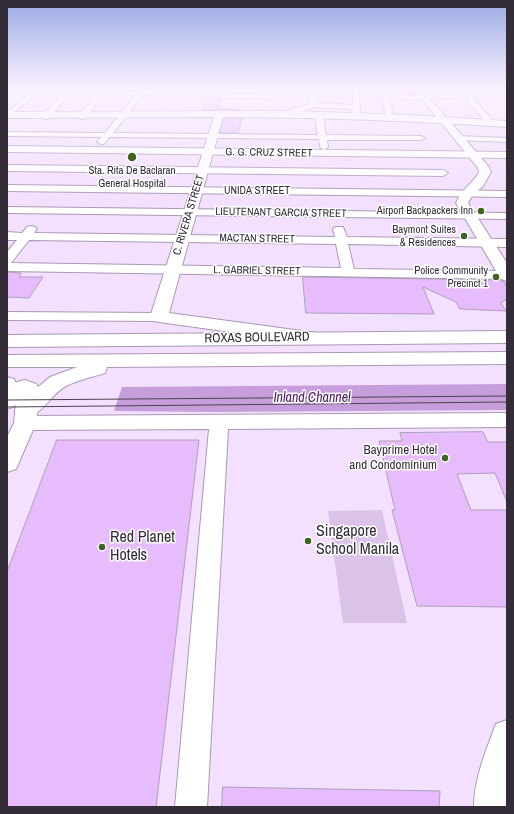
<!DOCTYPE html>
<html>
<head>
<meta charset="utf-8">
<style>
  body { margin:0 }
  #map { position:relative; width:514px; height:814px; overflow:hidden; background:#f3e0fe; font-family:"Archivo Narrow",sans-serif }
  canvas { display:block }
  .frame { position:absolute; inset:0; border:8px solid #342d38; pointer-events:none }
</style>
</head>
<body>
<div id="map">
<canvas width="514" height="814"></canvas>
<div class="frame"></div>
</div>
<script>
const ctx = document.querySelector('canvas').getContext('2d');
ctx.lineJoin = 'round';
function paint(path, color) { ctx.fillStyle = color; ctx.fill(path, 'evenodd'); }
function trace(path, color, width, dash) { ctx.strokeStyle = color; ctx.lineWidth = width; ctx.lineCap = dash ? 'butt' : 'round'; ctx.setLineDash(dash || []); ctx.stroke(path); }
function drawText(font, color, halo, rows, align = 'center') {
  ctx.font = font + ' "Archivo Narrow",sans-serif'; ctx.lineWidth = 3; ctx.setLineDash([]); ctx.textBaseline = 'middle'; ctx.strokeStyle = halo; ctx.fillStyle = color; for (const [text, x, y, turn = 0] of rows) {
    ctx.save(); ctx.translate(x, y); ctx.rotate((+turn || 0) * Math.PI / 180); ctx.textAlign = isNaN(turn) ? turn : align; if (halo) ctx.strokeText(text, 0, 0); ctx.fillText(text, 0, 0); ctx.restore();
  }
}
paint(new Path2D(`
  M382 510 407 623H343L328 511Z`), '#dbc2e8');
paint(new Path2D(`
  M378 88H507V94L410 98Z
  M507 384V410L216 412 114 411 122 387Z`), '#c79edc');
const building = new Path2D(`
  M209 99H222L218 108 239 110H203Z
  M224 119H242L238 133H220Z
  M7 272 21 273 19 277H43L29 298 9 297 7 300Z
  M303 277 500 280 504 282 507 287V299L501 303 506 311 460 309 456 302 423 287 434 314 306 313Z
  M483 432 488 442H507V502L495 473 457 474 471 510H507V607L417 606 392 510H395L379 441H402L400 433Z
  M57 440H199L156 807H7V572Z
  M223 787 440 791 439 807H222Z`);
paint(building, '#e6bcfc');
trace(building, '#b09eba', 1);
const street = new Path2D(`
  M7 88 34 90 39 88H47L45 90 99 93 138 91 139 88H145V91L274 95 277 97 274 99 143 95 113 133 318 135 315 117 319 115 323 117 326 135 421 136 425 138 421 140H327L328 147 324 150 320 147 319 139 109 137 104 144H101L97 142 101 137 7 136V132L105 133 136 95 102 97 85 119H82L78 117 95 97 69 95 48 119H45L41 117 62 95 38 93 7 118V112L29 94 7 92Z
  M296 88H305L314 91 317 97V103L353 105V88H359L360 116 356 118H353L352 109 314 107 295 114H289V110L311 104 309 93Z
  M372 88H382L409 96 453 93H507V97H472L495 123 491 125H488L465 97 409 100Z
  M384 98 389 99 393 117 392 119H389L385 117Z
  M456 136 507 138V142L459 140H456Z
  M7 146 507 152V158L7 152Z
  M7 165 443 170 448 173 443 176 7 171Z
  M7 185 507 191V197L7 191Z
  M7 207 507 213V219L7 213Z
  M31 226 35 227 37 229 34 233 335 237 333 229 335 227H343L347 237 507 239V247L348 244 354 269 507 271V279L7 271V252L17 240H7V232L22 233 27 227ZM29 240 336 244 341 268 9 263H11Z
  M7 312 159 313 164 314 166 317 164 320 159 321 7 320Z
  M507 413V427L228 429 207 807H175L209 429 25 430 18 428 16 423 18 418 25 416Z
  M507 720 506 807H474C474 780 486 750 496 724Z`);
const secondary = new Path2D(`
  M287 111 409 115 507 121V127C412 121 318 117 223 117L169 313 317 333 319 337 317 341 310 343 159 322 153 321 150 317 214 117 7 118V112Z
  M25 380 36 384 40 389 36 423 16 469 7 472V437L14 423 16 404 15 406 7 409V386L9 384Z`);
const primary = new Path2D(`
  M413 88H421L489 167 491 172 483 186 472 196 468 203 507 263V281L501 279 499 276 456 203C462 188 472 185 479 172L478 168Z`);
const highway = new Path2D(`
  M487 88H507V90H491Z
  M507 331V343L7 347V335Z
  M507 352V364L107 367 105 373C92 377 78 380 66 386 49 395 40 422 18 416L15 410 18 404 50 377 77 367H7V355Z
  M7 377 14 379 22 395 19 400 11 403 7 401Z`);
trace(street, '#aa98b4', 2);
trace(secondary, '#aa98b4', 2);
trace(primary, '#aa98b4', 2);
trace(highway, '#aa98b4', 2);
paint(street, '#fff');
paint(secondary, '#fff');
paint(primary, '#fff');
paint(highway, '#fff');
trace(new Path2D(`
  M7 400 507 396
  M7 407 507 402`), '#4b4350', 1);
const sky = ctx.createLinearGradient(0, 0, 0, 202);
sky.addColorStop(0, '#9babe3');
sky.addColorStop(0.44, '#faf1ff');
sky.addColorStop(1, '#faf1ff00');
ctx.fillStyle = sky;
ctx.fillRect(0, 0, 514, 202);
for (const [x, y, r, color] of [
  [132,157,5,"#3e641f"],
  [481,211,4,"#3e641f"],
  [464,236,4,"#3e641f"],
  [496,277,4,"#3e641f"],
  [445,458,4,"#3e641f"],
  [308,541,4,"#3e641f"],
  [102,547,4,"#3e641f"]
]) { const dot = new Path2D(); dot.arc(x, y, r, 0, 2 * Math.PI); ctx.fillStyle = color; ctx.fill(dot); trace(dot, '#fff', 1.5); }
drawText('11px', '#342d38', '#fff', [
  ["G. G. CRUZ STREET",269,153,1],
  ["UNIDA STREET",257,191],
  ["LIEUTENANT GARCIA STREET",281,213,1],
  ["C. RIVERA STREET",189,215,-73],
  ["MACTAN STREET",257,239,1],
  ["L. GABRIEL STREET",257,271,1]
]);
drawText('11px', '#342d38', '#fff', [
  ["Sta. Rita De Baclaran",132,171,"center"],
  ["General Hospital",132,184,"center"],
  ["Airport Backpackers Inn",473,211],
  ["Baymont Suites",456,230],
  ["& Residences",456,243],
  ["Police Community",488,271],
  ["Precinct 1",488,284]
], 'right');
drawText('13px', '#342d38', '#fff', [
  ["ROXAS BOULEVARD",257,338,-1]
]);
drawText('13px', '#342d38', '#fff', [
  ["Bayprime Hotel",437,451],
  ["and Condominium",437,466]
], 'right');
drawText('italic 14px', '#48145d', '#fff', [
  ["Inland Channel",312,398]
]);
drawText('16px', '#342d38', '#fff', [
  ["Singapore",316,532],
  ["School Manila",316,550],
  ["Red Planet",110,538],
  ["Hotels",110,556]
], 'left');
</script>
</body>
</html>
